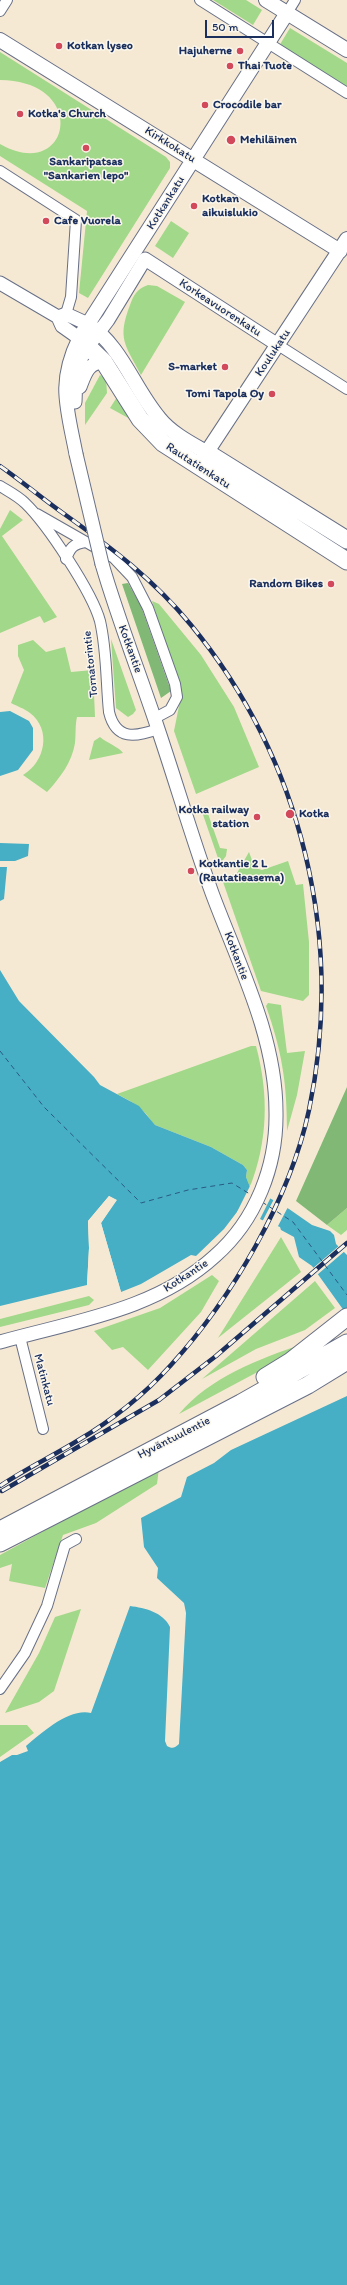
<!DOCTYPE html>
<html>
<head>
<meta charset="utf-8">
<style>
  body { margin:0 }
  #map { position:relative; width:347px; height:2285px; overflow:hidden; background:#f6e9d3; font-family:Itim,sans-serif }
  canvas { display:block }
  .scale { position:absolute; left:205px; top:20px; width:69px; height:18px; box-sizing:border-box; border:2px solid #1b2f5e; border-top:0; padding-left:5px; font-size:12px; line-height:14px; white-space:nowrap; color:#1b2f5e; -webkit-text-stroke:3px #fbf7ec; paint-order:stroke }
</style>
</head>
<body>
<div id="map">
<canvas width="347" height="2285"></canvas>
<div class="scale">50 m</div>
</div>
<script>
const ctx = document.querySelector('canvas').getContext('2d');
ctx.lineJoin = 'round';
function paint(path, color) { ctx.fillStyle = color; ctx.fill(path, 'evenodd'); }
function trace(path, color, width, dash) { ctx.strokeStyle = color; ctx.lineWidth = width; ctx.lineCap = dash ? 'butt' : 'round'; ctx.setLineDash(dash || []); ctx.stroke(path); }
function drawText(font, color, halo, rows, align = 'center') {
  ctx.font = font + ' Itim,sans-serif'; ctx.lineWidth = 3; ctx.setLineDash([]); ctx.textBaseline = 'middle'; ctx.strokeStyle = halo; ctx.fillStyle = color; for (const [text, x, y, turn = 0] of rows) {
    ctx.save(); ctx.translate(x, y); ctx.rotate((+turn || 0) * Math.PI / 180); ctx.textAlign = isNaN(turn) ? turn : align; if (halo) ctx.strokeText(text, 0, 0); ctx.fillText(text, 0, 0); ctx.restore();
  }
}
paint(new Path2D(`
  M213 0H246L262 10 253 25Z
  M290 28 347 63V88L279 46Z
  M0 52 166 157 170 162V168L88 298 79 293 87 211 0 156V144C70 184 91 81 0 80Z
  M171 221 189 233 173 258 155 246Z
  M148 285 157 286 185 302 141 375C125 344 117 339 130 305 134 294 137 289 148 285Z
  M100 375 106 379 107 393 85 425V403Z
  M117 397 130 419 110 408Z
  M10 510 23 520 2 536 57 617 44 623 40 616 0 633V529Z
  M152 601 159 604 201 655 234 707 259 767 196 794 174 731 180 701 178 685Z
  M111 639 136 710 133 714 128 717 116 708Z
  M33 640 46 652 65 647 71 672 93 670 95 717H77C75 726 76 734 75 743 72 762 60 778 47 792L23 775C45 762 52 730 30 713 25 709 17 706 11 703L24 670 18 656V645Z
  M100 737C107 743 119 747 123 753L89 760 94 741Z
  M200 806 206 808 220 848 227 849 226 856 220 864Z
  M249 852 255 868 262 870 288 861 296 885 303 884 309 942V995L303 1001 261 991 222 879 237 873Z
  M268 1003 281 1005 287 1053 305 1051 297 1095 287 1131C287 1082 282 1052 266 1006Z
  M251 1046H256C269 1094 268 1141 250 1187L246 1177 247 1170 243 1165 211 1147 155 1125C151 1121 150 1119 147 1115 140 1106 127 1099 117 1094Z
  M347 1208V1230L341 1235 327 1225Z
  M281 1237 301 1272 218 1338Z
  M212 1275 219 1281 201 1312 148 1370 123 1347 112 1350 94 1331 160 1308Z
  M315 1281 335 1308 305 1330 256 1349 202 1379Z
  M89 1296 94 1300 89 1305 0 1327V1319Z
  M303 1344 265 1368 179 1414C210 1377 259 1359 303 1344Z
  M159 1468 157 1484 96 1523 63 1535 45 1588 9 1581 12 1564 0 1568V1555Z
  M81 1609 54 1691 39 1702 5 1713 39 1653 55 1617Z
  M0 1725H27L34 1733 0 1757Z`), '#a2d889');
paint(new Path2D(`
  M128 583 141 606 171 691 161 698 122 584Z
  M347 1087V1208L327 1225 296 1201Z`), '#81b875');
paint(new Path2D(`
  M10 711 29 721 33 728V750L18 770 0 776V712Z
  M0 843 29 844 28 856 15 861V867H7L4 899 0 901Z
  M0 970 19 1001 94 1077 100 1085 139 1106 155 1125 211 1147 243 1165 247 1170 246 1177 250 1187 289 1209 312 1225 330 1231 334 1235 336 1244 347 1255V1315L312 1266 299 1257 294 1237 281 1230 280 1227 262 1220 240 1208 224 1229 196 1256 191 1255 141 1284 121 1292 101 1223 116 1200 109 1196 88 1221 89 1248 87 1285 0 1306Z
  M347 1396V2285H0V1762L12 1755H17L28 1751 26 1746C43 1732 69 1708 91 1713L130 1606C145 1608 163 1612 170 1627L165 1741 167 1746C172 1749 175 1748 179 1744L186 1613 184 1603 157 1578 158 1568 144 1547 141 1518 181 1497 187 1477 214 1463 231 1450Z`), '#46aec5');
paint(new Path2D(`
  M0 861H15V867H0Z
  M251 1184 271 1197 259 1221 241 1210 239 1213 237 1212Z
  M109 1196 117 1200 101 1223 121 1292H119L99 1223 114 1201 109 1198 90 1222 91 1248 89 1285H87L89 1248 88 1221Z
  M274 1199 288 1207 277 1228 262 1222Z
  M340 1245 346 1250 317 1275 312 1269Z`), '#f6e9d3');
trace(new Path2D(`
  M0 1051 44 1107 141 1203 188 1190 232 1183 253 1196
  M262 1202 293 1222 347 1295`), '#2a5b82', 1, [5, 4]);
const minor = new Path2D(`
  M200 0 347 93
  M0 11 7 0
  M287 13 295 0
  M0 171 76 220 71 297 66 314
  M278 345 347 389
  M0 486C8 491 18 496 25 503 47 524 92 592 100 621 107 651 106 682 109 712 116 741 136 737 158 729
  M37 514 114 558 132 577 148 608 175 684 177 697 170 710 155 718
  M66 559C70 548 73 544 85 542
  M20 1337 43 1429
  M0 1689 25 1653 47 1606 65 1545 76 1539`);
const tertiary = new Path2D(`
  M0 283 58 317 62 326 79 338C57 383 67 407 76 454
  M58 317 66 314 88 324
  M80 387C85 374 88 362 104 362
  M75 402 76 376 83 353 108 320 145 259 278 345
  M0 1342C75 1321 156 1310 215 1256 256 1220 277 1166 276 1112 276 1036 238 963 212 893 192 838 176 782 157 726 139 672 118 619 102 564`);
const secondary = new Path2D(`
  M266 0 347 50
  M0 40 340 251
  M88 324C122 347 133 387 159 418 171 433 190 443 206 452
  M79 338 287 13
  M201 461 347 239`);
const trunk = new Path2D(`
  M79 338 104 362 140 419 163 443 347 561
  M206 452 347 540
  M265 1377 291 1361 347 1317
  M0 1530 241 1403 347 1343
  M0 1543 308 1385 347 1361`);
trace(minor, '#687087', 12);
trace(tertiary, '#687087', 15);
trace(secondary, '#687087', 16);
trace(trunk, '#687087', 19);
trace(minor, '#fff', 10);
trace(tertiary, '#fff', 13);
trace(secondary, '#fff', 14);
trace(trunk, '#fff', 17);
const rail = new Path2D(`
  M0 466C23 482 44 500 67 516 113 549 154 580 191 625 302 760 345 938 309 1110 290 1199 232 1298 171 1365 144 1395 111 1421 77 1441 51 1457 25 1469 0 1486
  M2 1491 159 1400 216 1356 347 1243`);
trace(rail, '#1b2f5e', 4.5);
trace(rail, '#fbf7ec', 3, [9]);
const tertiaryBridge = new Path2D(`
  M76 454 102 564`);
trace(tertiaryBridge, '#687087', 15, []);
trace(tertiaryBridge, '#fff', 13);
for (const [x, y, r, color] of [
  [59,46,4,"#d1495b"],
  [240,51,4,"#d1495b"],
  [230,66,4,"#d1495b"],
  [205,105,4,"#d1495b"],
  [20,114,4,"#d1495b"],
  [231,140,5,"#d1495b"],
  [86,148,4,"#d1495b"],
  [194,206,4,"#d1495b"],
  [46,221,4,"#d1495b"],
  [225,367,4,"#d1495b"],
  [272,394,4,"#d1495b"],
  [331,584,4,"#d1495b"],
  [290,814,5,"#d1495b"],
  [257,817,4,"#d1495b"],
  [191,871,4,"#d1495b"]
]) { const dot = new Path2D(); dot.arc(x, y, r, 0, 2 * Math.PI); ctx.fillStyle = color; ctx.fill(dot); trace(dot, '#fbf7ec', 1.5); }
drawText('bold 12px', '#1b2f5e', '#fbf7ec', [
  ["Kotkan lyseo",67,46],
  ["Hajuherne",232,51,"right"],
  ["Thai Tuote",238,66],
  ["Crocodile bar",213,105],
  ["Kotka's Church",28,114],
  ["Mehiläinen",240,140],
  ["Sankaripatsas",86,162,"center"],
  ["\"Sankarien lepo\"",86,176,"center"],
  ["Kotkan",202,199],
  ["aikuislukio",202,213],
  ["Cafe Vuorela",54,221],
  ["S-market",217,367,"right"],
  ["Tomi Tapola Oy",264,394,"right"],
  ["Random Bikes",323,584,"right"],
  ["Kotka railway",249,810,"right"],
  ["station",249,824,"right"],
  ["Kotka",299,814],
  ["Kotkantie 2 L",199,864],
  ["(Rautatieasema)",199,878]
], 'left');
drawText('12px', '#1b2f5e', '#fbf7ec', [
  ["Kirkkokatu",170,145,32],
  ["Kotkankatu",166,203,-58],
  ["Korkeavuorenkatu",220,308,33],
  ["Koulukatu",273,353,-56],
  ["Rautatienkatu",198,466,33],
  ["Kotkantie",130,649,70],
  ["Tornatorintie",91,664,-96],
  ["Kotkantie",236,956,69],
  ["Kotkantie",186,1276,-33],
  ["Matinkatu",44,1380,75],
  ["Hyväntuulentie",174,1438,-27]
]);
</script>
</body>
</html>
